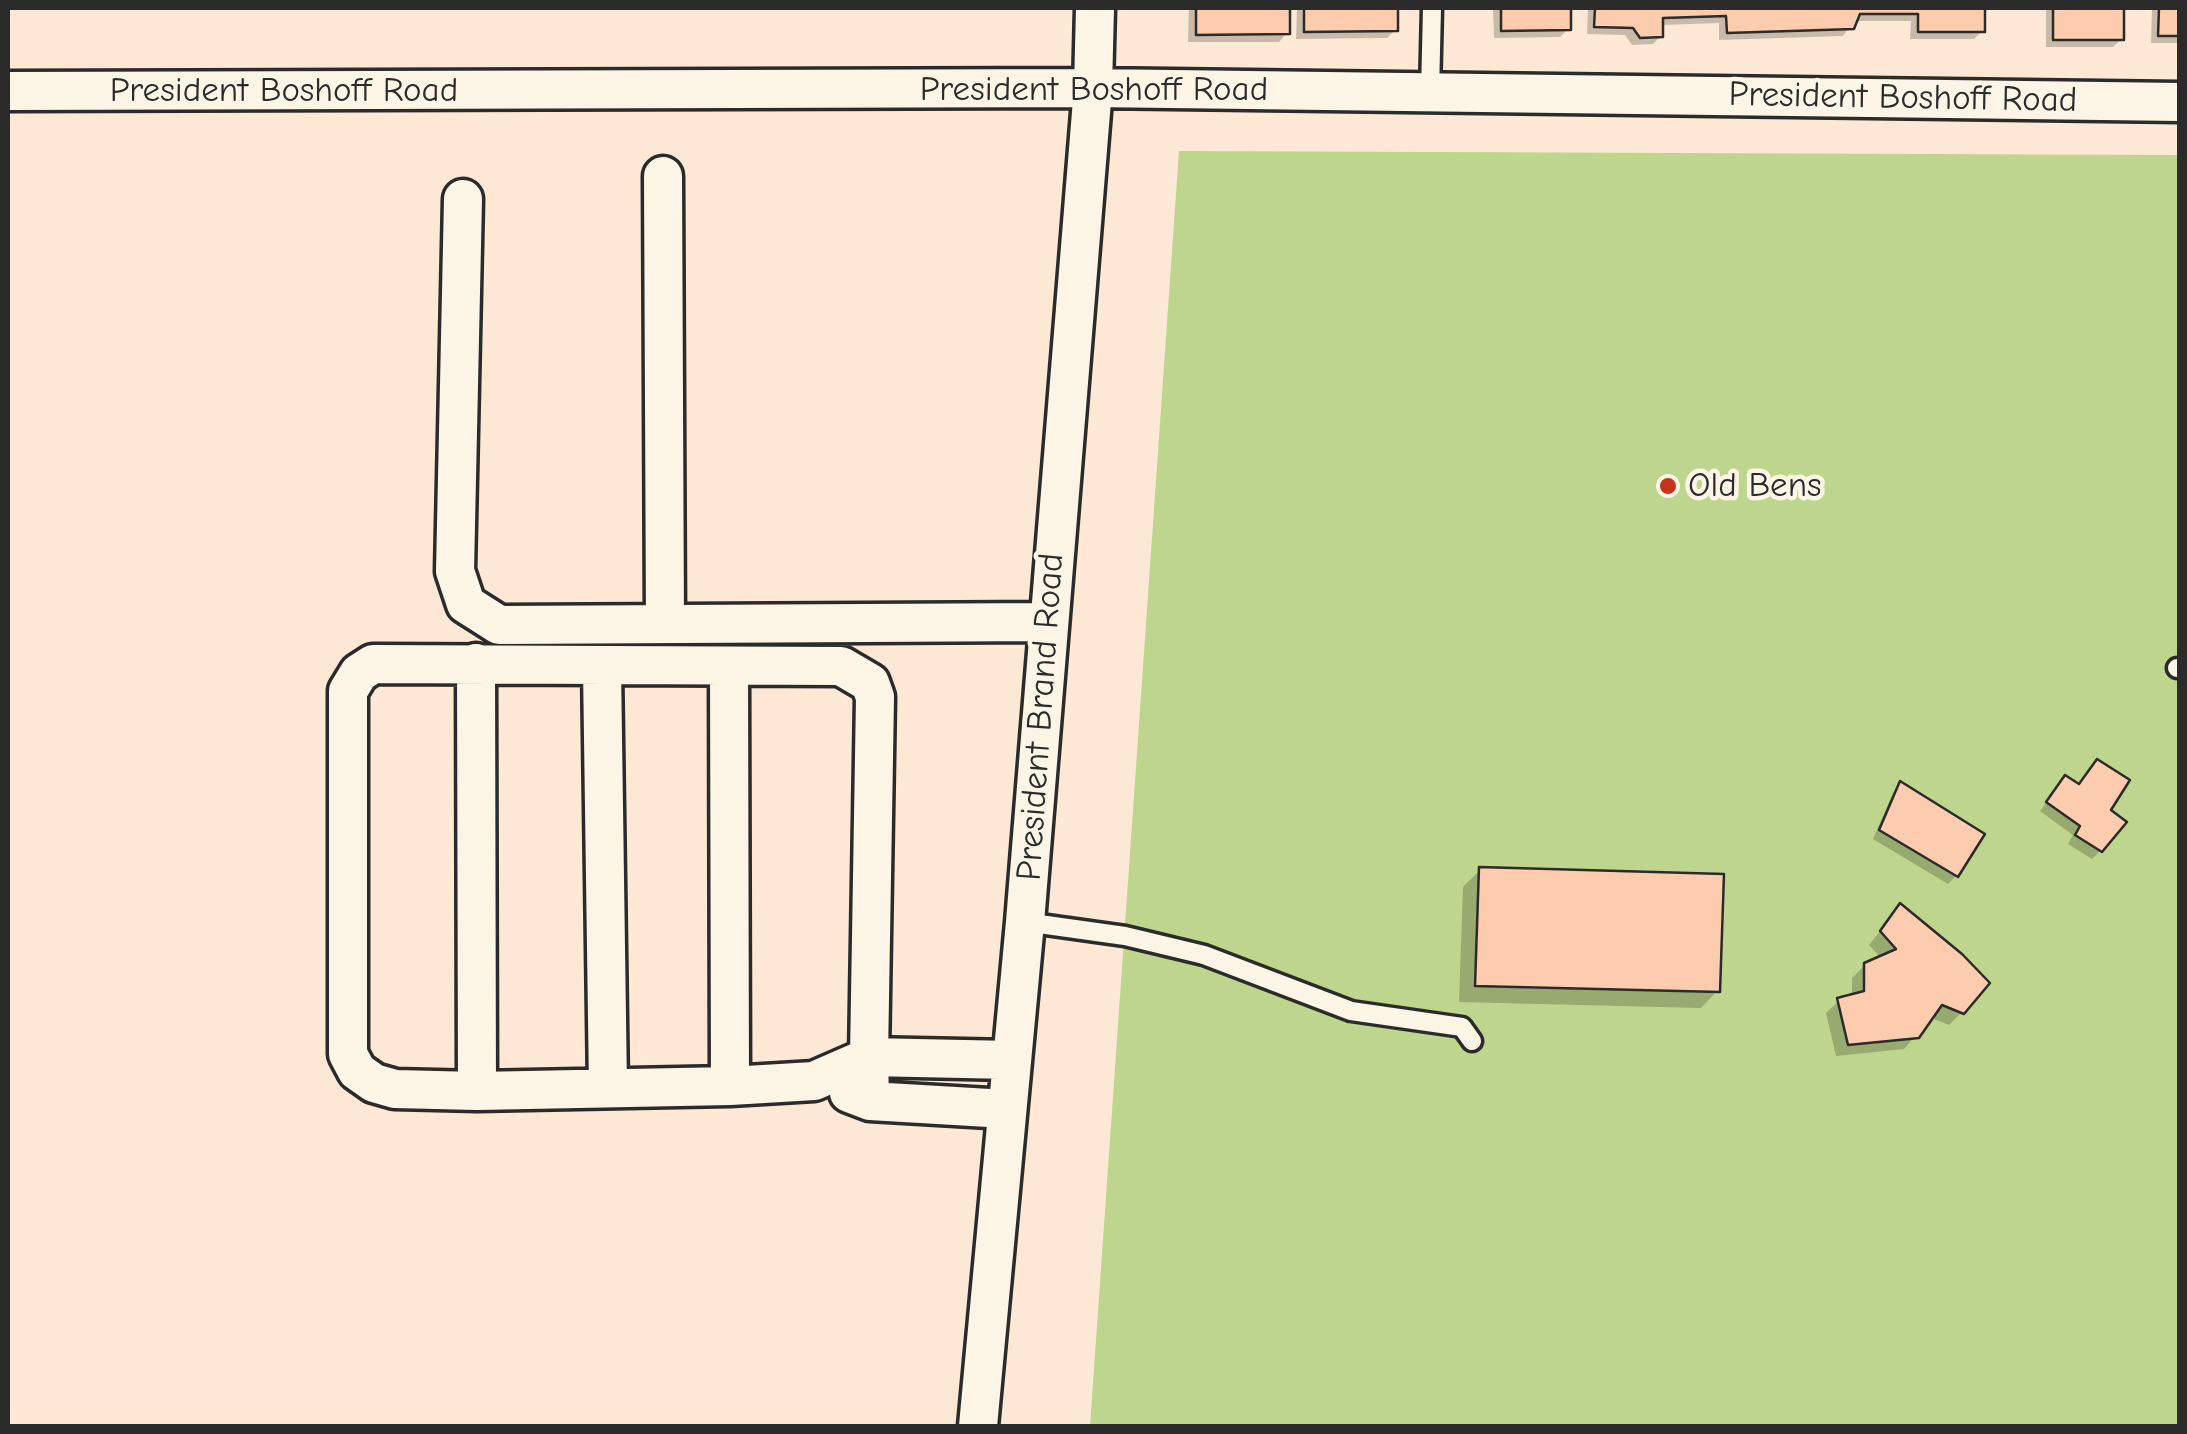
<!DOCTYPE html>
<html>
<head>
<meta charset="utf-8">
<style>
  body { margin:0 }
  #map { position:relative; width:2187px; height:1434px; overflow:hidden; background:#fce8d4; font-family:"Comic Neue",sans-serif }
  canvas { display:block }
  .frame { position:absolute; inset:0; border:10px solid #2b2b2b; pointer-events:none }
</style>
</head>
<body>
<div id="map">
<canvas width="2187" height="1434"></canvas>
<div class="frame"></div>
</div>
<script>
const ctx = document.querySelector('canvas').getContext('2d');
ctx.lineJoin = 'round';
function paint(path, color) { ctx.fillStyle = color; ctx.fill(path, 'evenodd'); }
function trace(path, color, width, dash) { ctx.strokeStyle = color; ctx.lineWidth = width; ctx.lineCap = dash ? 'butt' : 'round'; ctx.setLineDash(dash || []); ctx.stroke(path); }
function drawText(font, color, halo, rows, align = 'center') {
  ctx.font = font + ' "Comic Neue",sans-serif'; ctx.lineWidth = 9; ctx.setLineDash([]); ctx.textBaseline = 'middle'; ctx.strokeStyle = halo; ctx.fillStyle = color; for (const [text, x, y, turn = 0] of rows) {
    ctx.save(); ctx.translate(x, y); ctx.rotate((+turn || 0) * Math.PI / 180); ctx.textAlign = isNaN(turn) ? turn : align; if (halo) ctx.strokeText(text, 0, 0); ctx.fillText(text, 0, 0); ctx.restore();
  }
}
paint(new Path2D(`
  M1179 151 2179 155V1426H1090Z`), '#bdd58c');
paint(new Path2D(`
  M1189 8H1288L1287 33 1279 42H1188Z
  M1297 8H1395V30L1387 38 1296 39Z
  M1493 8H1568V29L1560 37 1494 38Z
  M1588 8H1982V31L1974 39H1910L1911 21H1854L1843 36 1719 40V23L1661 25V36L1653 44 1632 45 1625 35 1587 34Z
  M2046 8H2121L2122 39 2113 47H2046Z
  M2152 8H2180V43H2151Z
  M2065 778 2100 851 2092 859 2068 844 2073 835 2040 811Z
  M1901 785 1956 876 1948 884 1873 839 1893 793Z
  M1480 870 1717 991 1701 1008 1459 1002 1463 887Z
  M1900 907 1962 1012 1949 1025 1931 1018 1904 1049 1836 1056 1826 1013 1839 1001 1852 997V978L1865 965 1881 958 1869 945Z`), '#0003');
const building = new Path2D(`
  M1196 8H1290V34L1196 35Z
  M1304 8H1398V31L1304 32Z
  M1501 8H1571V30L1501 31Z
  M1595 8H1985V32H1918V14H1860L1854 29 1727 33 1726 16 1663 18V37L1640 38 1633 28 1594 27Z
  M2053 8H2124V40H2053Z
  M2159 8H2180V36H2158Z
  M2097 759 2130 780 2111 810 2127 822 2102 852 2075 835 2080 826 2046 802 2065 775 2079 784Z
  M1900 781 1985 834 1958 877 1879 830Z
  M1479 867 1724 874 1720 992 1475 986Z
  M1900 903 1962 954 1990 983 1964 1014 1942 1005 1919 1038 1848 1045 1837 998 1864 991V963L1896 949 1880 931Z`);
paint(building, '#fdcbad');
trace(building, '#2b2b2b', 2.5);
const service = new Path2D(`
  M1430 93 1432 8
  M2177 668H2180
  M1025 922 1125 936 1204 955 1351 1011 1462 1027 1472 1041`);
const minor = new Path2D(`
  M8 91 1093 88 2180 102
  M663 176 665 624
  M463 199 455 571 466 604 499 625 1047 622
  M476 663 477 1091
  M602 667 608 1088
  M729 667 730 1086
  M849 1093 870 1101 1006 1109
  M870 1101 869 1057 875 697 870 683 841 666 373 664 359 673 348 691V1054L357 1071 374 1083 395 1089 477 1091 730 1086 814 1081 869 1057 1011 1060
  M978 1426 1025 922 1093 88 1095 8`);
trace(service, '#2b2b2b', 25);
trace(minor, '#2b2b2b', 45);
trace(service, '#fcf5e5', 18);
trace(minor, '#fcf5e5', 38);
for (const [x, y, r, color] of [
  [1668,486,10,"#c8321e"]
]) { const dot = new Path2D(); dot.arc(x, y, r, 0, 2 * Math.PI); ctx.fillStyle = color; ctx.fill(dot); trace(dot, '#fcf5e5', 4); }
drawText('35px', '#2b2b2b', '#fcf5e5', [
  ["President Boshoff Road",1094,90],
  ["President Boshoff Road",284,91],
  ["President Boshoff Road",1903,98,1],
  ["President Brand Road",1041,717,-86]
]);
drawText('35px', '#2b2b2b', '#fcf5e5', [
  ["Old Bens",1688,486]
], 'left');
</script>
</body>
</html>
